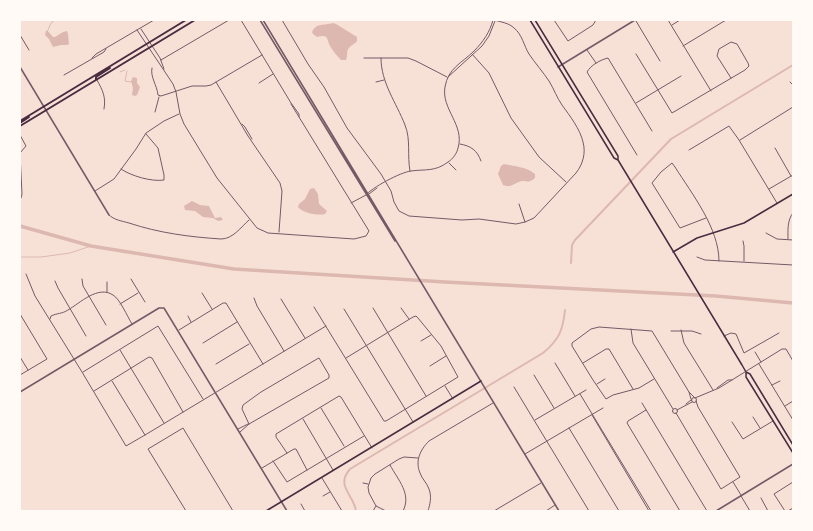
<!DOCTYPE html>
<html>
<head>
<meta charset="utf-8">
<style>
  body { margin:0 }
  #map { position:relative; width:813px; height:531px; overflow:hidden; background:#f7e1d7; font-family:"Asap Condensed",sans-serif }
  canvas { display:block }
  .frame { position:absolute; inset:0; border:21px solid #fffaf5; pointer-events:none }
</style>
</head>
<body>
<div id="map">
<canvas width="813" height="531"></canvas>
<div class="frame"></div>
</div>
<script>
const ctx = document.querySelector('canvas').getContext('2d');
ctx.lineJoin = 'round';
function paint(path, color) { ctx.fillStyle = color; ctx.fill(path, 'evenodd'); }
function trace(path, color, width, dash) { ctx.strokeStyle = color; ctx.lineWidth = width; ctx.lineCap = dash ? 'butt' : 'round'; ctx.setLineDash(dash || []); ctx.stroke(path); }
paint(new Path2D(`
  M333 23 336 24 357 37V41C355 44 351 45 349 48 346 51 348 56 346 60H341C337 56 333 51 330 46 326 38 329 34 317 37L313 34 312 32C317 22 324 26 333 23Z
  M47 30 53 37H55L63 32 67 31 68 34 69 44 67 45H61L53 47 49 39 45 35 46 31Z
  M133 77 137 78V83L140 87 137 95 135 96 132 95 133 88 131 81Z
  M504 164C514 166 527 167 535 174V178C527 185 526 179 519 182 513 184 510 188 503 185L498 174 501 166Z
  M314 188 318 194 319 204 327 211 325 214C317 216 303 213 298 207L299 204 305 199 310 189Z
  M192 201 200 205 209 206 215 218 221 217 223 220 218 221 213 218 203 217 195 211 185 210 184 206Z`), '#dcb8b0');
trace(new Path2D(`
  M48 30 51 23 55 20
  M127 71 125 81 131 82
  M120 72 125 70
  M20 257H41L70 253 91 246`), '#dcb8b0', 1);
trace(new Path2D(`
  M571 263 572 245 575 240 671 139 793 65
  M356 511C354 495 335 486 350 469L543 353C559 340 563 330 565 310`), '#dcb8b0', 2);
trace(new Path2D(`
  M20 226 91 246 234 269 445 282 716 296 793 303`), '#dcb8b0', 3.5);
trace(new Path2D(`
  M282 20 308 64 324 87 347 128 381 174 391 191 394 202 399 211 409 216 462 220 479 219 516 224 525 222 534 218 576 173C583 164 586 153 583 142 580 129 570 116 562 105 557 98 554 89 549 81 543 72 535 63 529 54 524 46 522 34 514 28 509 23 501 22 494 20
  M554 20 568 41 593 25 596 20
  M668 20 711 91
  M636 21 660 61
  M672 25 680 20
  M141 29 160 58 164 69
  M137 30 173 84 176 92 180 114 184 124 217 178 257 228 268 233 354 239 366 236 369 231 299 117V114L291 103 241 20
  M20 35 29 50
  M683 46 726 20
  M587 50 596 63
  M472 54 489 73 511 118 539 157 566 182
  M636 54 672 113 745 70 749 66 748 63 737 44 731 42 719 49 717 56 731 78
  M92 58 96 54 154 20
  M364 58H408L416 61 447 77
  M381 58C381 83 396 102 405 125 411 140 407 155 410 171
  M161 60 229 20
  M152 68C150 77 157 85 158 95L161 96 192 86H206L211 85 262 55
  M64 75 104 52 106 49
  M448 77 482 46 489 36 495 21
  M97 80C103 91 106 97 104 109
  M216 82 248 136 280 183 282 191 279 232
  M376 82 384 80
  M790 82 793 85
  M259 83 273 74
  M636 103 681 76
  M291 104 299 117
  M155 112 159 97
  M242 124 245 127 252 139
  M20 135 26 146 20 153 22 194 21 198
  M740 140 793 107
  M460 144C471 146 477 150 481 161
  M775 148 791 176
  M689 150 729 126 739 140 777 203
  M637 155 587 72C591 65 600 60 608 58L652 131
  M449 163 456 170
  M121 169C131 176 152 182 164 180V175L158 148 146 134
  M769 189 793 175
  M95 191 114 179 136 149 146 133 164 121 179 114
  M369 194 377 188
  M366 195C371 188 401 172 411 171 425 169 435 172 448 162 453 159 457 153 458 148 465 125 441 109 445 87 448 68 462 63 474 51 483 42 490 32 493 20
  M351 203 366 195
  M519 204 525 222
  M109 215C114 220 122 221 129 223 159 233 190 237 221 239 233 239 241 227 249 220
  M706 218 680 228 652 183 661 172 672 163 675 167C692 194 719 228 719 261
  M766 233 777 239 793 240
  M788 239C788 231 787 220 793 213
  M743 241 744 246V261
  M697 257 705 260 793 265
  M26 274 35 296 82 372 126 446 145 435 326 326
  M82 279 83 286 106 325
  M131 279 145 302
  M55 281 58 288 86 336
  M107 292V282
  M202 293 212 309
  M254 298 257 306 284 351
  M281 299 305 338
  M120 304 138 293
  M314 307 384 421H386L458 377 441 346 418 318 416 316 413 317 346 358
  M373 308 426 396
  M401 308 409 319
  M344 309 413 422
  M20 314 47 359 20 375
  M188 316 191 322
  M50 319 51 316C57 313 62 314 68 310 80 303 98 285 113 295 120 299 127 316 132 324
  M631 329 633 343 673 409
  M179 330 223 303H226L263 364
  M681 330 684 343 713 390
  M671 331H692L701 334
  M724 336 731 333 736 334 744 353 779 333
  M421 341 431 335
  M203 343 237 322
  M120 350 164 423
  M755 352 761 362
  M20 357 28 370
  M555 363 575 396
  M583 363 606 349H609L633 389
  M216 364 249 344
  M759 364 793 420
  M430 366 446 356
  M83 372 158 326 203 399
  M534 375 554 408
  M654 379 639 388 613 395 606 399 593 380 572 346V343L591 329 599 327 652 331 689 392 691 399
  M112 381 145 435
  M597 384 605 379
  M772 385 780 381
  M445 386 453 399
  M514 387 589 511
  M717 388 728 380H732
  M94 391 149 357 152 358 183 412
  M689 392 694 397
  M580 394 651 511
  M691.5 400a2.5 2.5 0 1 1 5 0a2.5 2.5 0 1 1-5 0Z
  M695 398 719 388 782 349H786L793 361
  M642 403 707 511
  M686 404 691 400
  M785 406 793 401
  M321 408 344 446
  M672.5 411a2.5 2.5 0 1 1 5 0a2.5 2.5 0 1 1-5 0Z
  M646 410 628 421 627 423 680 511
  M677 410 692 402
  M676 413 721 489 740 477 698 407 696 401
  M592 415 649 511
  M753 417 760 428
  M303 419 333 470
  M535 420 586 390
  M732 422 743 439 773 421
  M569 428 619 511
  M238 429 248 424
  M240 432 249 424 329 378V375L319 358 317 359 261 392 243 405 242 409 249 424
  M287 453 276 437V434L339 396 341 397 372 448
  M525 454 603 408
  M273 461 287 482 364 436
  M390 465C398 480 412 494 403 511
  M262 468 294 449H296L307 470
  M322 478 342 511
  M733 482 741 495
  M363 483 368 484
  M323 496 330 492
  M741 496 750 511
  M761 498 768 511
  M301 504 305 511
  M186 511 148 449 183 428 233 511
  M373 511 376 506
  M386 511 376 506 369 493 368 487 371 478 375 474 399 459 404 457 418 458
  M428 511C430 504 432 497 429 489 427 483 422 479 420 473 415 461 420 450 429 441L493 403
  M494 511 541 483
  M546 511 555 505
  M785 511 774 494 793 482
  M788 511 793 508`), '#755966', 1);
trace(new Path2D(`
  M260 20 395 241
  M263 20 559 511
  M20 67 109 215
  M558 67 635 20
  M20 392 159 308H164L287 511
  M716 511 793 464`), '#755966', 1.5);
trace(new Path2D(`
  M530 20 614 158 618 160
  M535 20 618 156V160L742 365 746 372V377L793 453
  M673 252 697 238 744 223 793 194
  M746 372 750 374 793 445
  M266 511 481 381`), '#4a2c40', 1.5);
trace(new Path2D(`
  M96 80V77L110 68
  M20 121 186 20
  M20 123 29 117
  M20 126 195 20`), '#4a2c40', 2);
</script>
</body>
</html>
